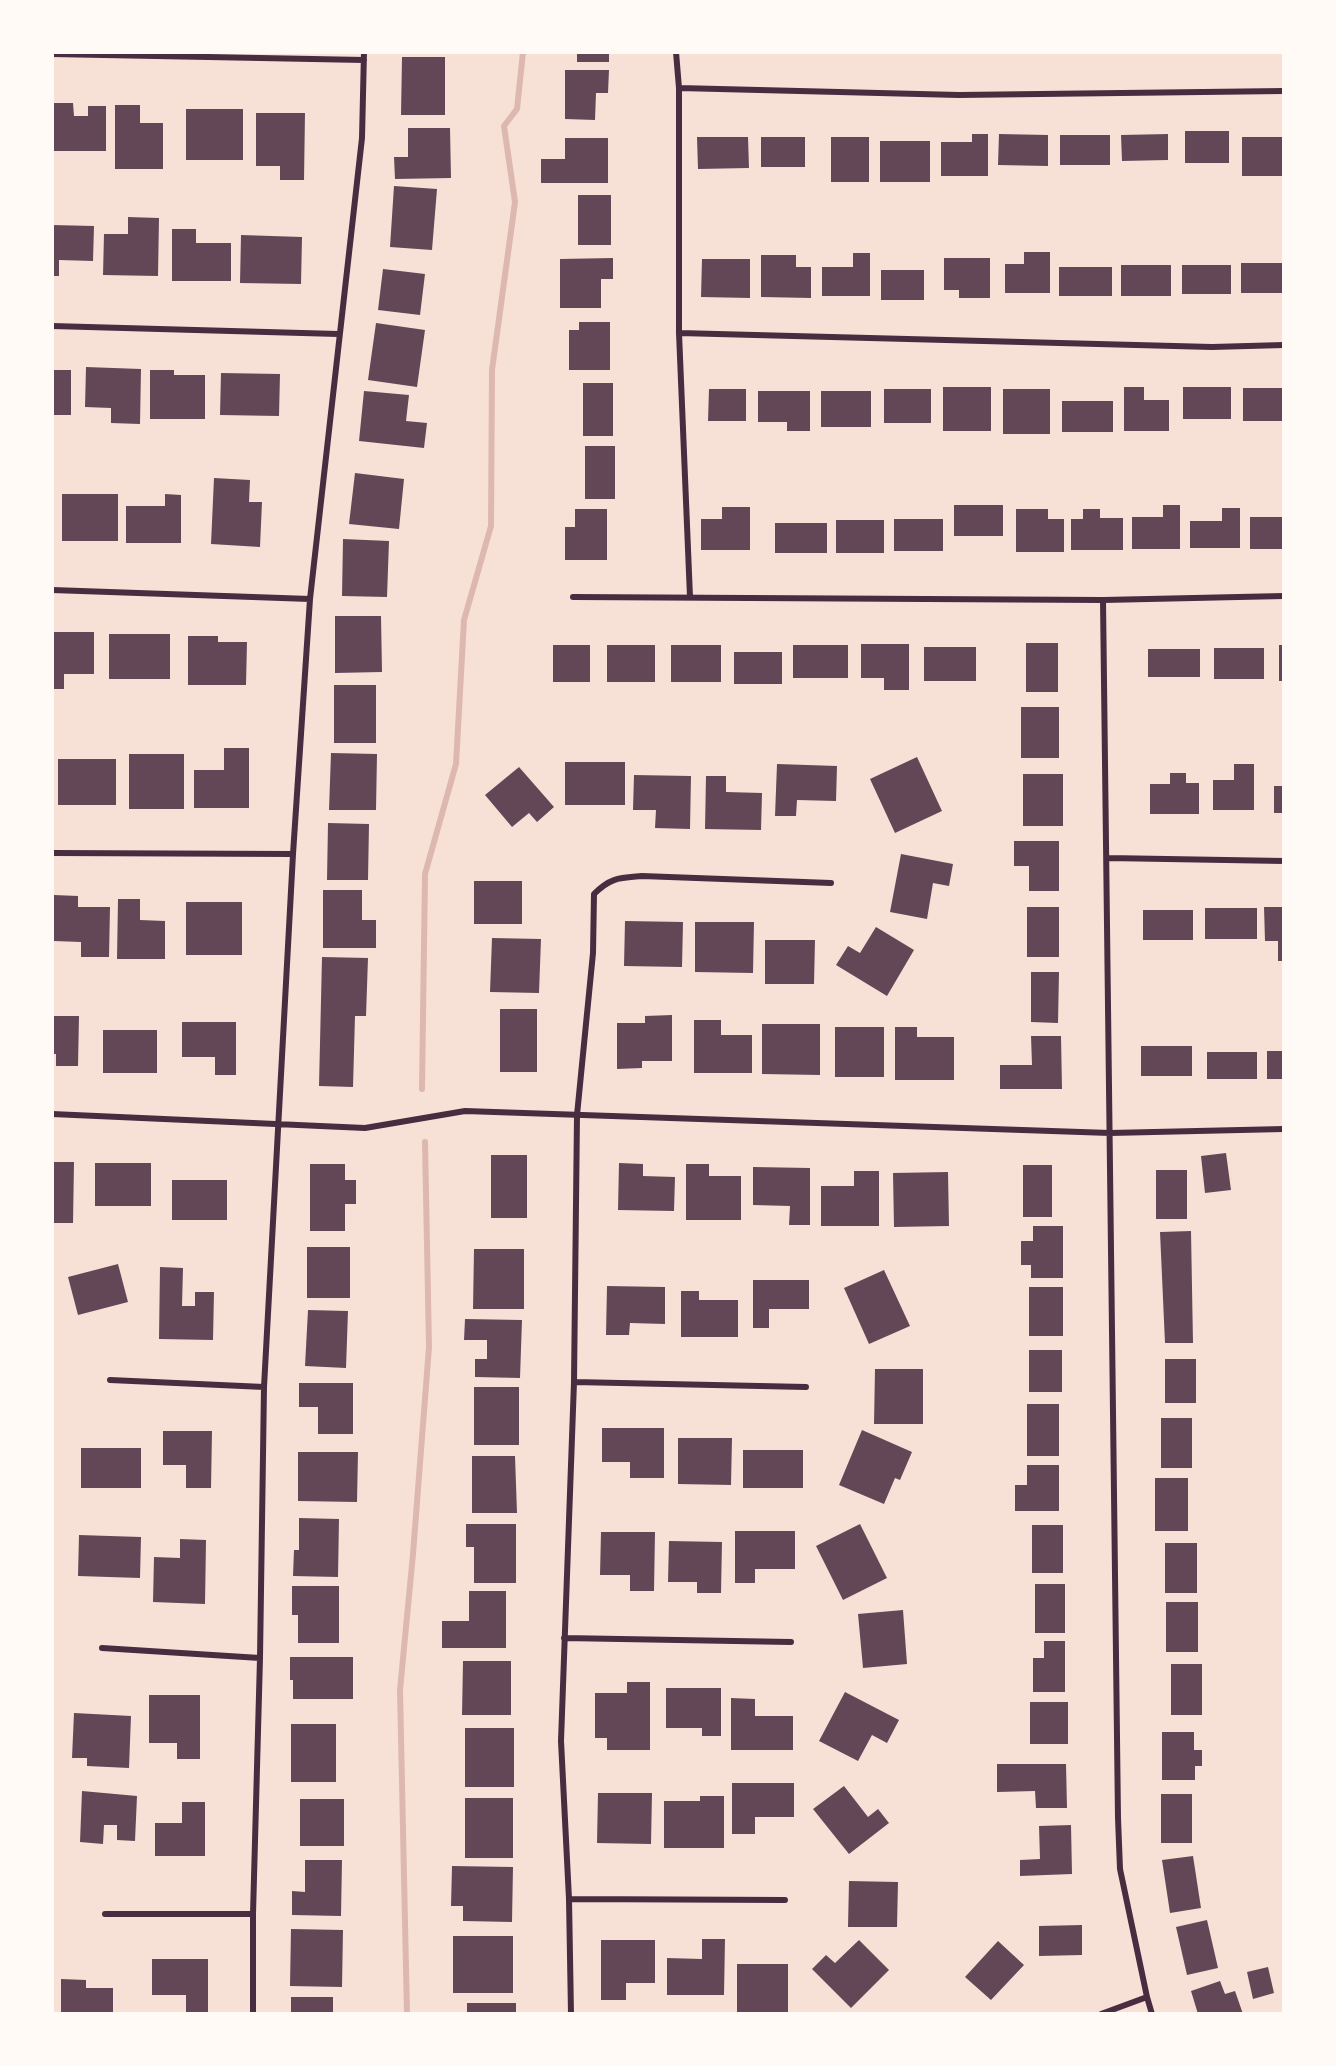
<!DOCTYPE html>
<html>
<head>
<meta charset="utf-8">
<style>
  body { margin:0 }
  #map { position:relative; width:1336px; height:2066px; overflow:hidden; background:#f7e1d7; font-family:"Nunito Sans",sans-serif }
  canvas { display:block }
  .frame { position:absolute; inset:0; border:54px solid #fffaf5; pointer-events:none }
</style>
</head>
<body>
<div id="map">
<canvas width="1336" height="2066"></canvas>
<div class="frame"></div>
</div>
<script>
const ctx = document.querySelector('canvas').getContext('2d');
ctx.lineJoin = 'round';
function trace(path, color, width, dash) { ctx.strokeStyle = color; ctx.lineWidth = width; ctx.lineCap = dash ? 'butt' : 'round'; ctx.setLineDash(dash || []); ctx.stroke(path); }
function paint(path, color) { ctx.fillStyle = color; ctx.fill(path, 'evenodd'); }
trace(new Path2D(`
  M422 1089 425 874 456 764 464 620 491 526 492 370 515 202 504 126 517 109 523 52
  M407 2014 400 1690 413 1554 429 1347 425 1142`), '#dcb8b0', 6);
paint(new Path2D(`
  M577 52H609V62H577Z
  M402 57H445V115H401Z
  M565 70H609L608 93H596L595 120 565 119Z
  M52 103H73L74 116H88V106H106V151H52Z
  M115 105H140V123H163V169H115Z
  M186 109H243V160H186Z
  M256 113H305L304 180H280V166H256Z
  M408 128H450L451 178 395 179 394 157H408Z
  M1185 131H1229V163H1185Z
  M972 134H988V176H941V142H972Z
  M999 134 1048 135V166L998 165Z
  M1168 134V160L1122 161 1121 135Z
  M1060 135H1110V165H1060Z
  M697 137H748L749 168 698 169Z
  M761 137H805V167H761Z
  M831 137H869V182H831Z
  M1242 137H1284V176H1242Z
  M565 138H608V183H541V159H565Z
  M880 141H930V182H880Z
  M394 186 437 189 432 250 390 247Z
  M578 195H611V245H578Z
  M128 217 159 218 158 276 103 275 104 234H128Z
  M52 225 94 226 93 261 59 260V276H52Z
  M172 229H196V243H231V281H172Z
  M241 235 302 237 301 284 240 283Z
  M1024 252H1050V293H1005V264H1024Z
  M853 253H870V296H822V267H853Z
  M761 255H796V267H811V298L761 297Z
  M613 258V279H601V308H560V259Z
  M944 258H990V298H959V290H944Z
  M702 259H750V298L701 297Z
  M1241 263H1284V293H1241Z
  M1121 265H1171V296H1121Z
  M1182 265H1231V294H1182Z
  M1059 267H1112V296H1059Z
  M383 269 425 274 420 315 378 310Z
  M881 270H924V300H881Z
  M579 322H610V370H569V330H579Z
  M376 323 425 330 417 387 368 380Z
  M86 367 141 369 140 424 111 423V408L85 407Z
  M52 370H71V415H52Z
  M150 370H174V375H205V419H150Z
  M221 373 280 374 279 416 220 415Z
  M583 383H613V436H583Z
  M943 387H991V431H943Z
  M1124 387H1144V400H1169V431H1124Z
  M1183 387H1231V419H1183Z
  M1243 388H1284V421H1243Z
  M709 389H746V421H708Z
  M884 389H931V423H884Z
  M1003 389H1050V434H1003Z
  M364 391 409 395 406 421 427 423 424 448 359 441Z
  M758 391H810V431H787V422H758Z
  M821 391H871V427H821Z
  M1062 401H1113V432H1062Z
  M585 446H615V499H585Z
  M355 473 404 479 399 529 349 524Z
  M214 478 250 480 249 502H262L260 547 211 544Z
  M62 494H118V541H62Z
  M165 494 181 495V543H126V506H165Z
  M954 505H1003V536H954Z
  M1163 505H1180V549H1132V517H1163Z
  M722 507H750V550H701V519H722Z
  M1222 508H1240V548H1190V521H1222Z
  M575 509H607V560H565V527H575Z
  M1016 509H1048V519H1064V552H1016Z
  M1083 509H1100V518H1123V550H1071V519H1083Z
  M1250 517H1284V549H1250Z
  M894 519H943V551H894Z
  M836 520H884V553H836Z
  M775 523H827V553H775Z
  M343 539 389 541 387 597 342 596Z
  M335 616H381L382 672 335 673Z
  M52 632H94V674H64V689H52Z
  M109 634H170V679H109Z
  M188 636H218V642H247L246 685H188Z
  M1026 643H1058V692H1026Z
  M861 644H909V690H884V678H861Z
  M553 645H590V682H553Z
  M607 645H655V682H607Z
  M671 645H721V682H671Z
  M793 645H848V678H793Z
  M1279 645H1284V681H1279Z
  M924 647H976V681H924Z
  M1214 648H1264V679H1214Z
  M1148 649H1200V677H1148Z
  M734 652H782V684H734Z
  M334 685H376V743H334Z
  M1021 707H1059V758H1021Z
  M224 748H249V808H194V770H224Z
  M331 753 377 754 376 810H329Z
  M129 754H184V809H129Z
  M917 757 942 811 895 833 870 779Z
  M58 759H116V805H58Z
  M565 762H625V805H565Z
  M777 764 837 766 836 801 797 800 796 816H775Z
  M1234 764H1254V810H1213V780H1234Z
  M519 767 554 807 537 822 529 813 512 827 485 795Z
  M1170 773H1186V783H1199V814H1150V784H1170Z
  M1023 774H1063V826H1023Z
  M634 775 691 776 690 829 655 828 656 810H633Z
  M706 776H726V792L762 793 761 830 705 829Z
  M1274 786H1284V813H1274Z
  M328 823 369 824 368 880H327Z
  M1014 841H1059V891H1029V866H1014Z
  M901 854 953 864 949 886 933 883 927 919 890 912Z
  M474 881H522V924H474Z
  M323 890H362V920H376V948H323Z
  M54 895 78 896V907H110L109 957H81V942L54 941Z
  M118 899H140V920L165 921V959H117Z
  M186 902H242V955H186Z
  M1027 907H1059V957H1027Z
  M1264 907H1284V961H1278V941H1265Z
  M1205 908H1257V939H1205Z
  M1143 910H1193V940H1143Z
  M625 921 683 922 682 967 624 966Z
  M695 922H754L753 973 695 972Z
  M876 927 914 950 887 996 836 965 848 946 860 953Z
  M492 938 541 939 539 993 490 992Z
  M765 940H815L814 984H765Z
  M322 957 368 958 366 1016H355L353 1087 319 1086Z
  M1031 972H1059L1058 1023 1031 1022Z
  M500 1009H537V1072H500Z
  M672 1015V1061H642V1068L617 1069V1023H645V1016Z
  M52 1016H79L78 1066H56V1054H52Z
  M694 1020H721V1035H752V1073H694Z
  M182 1022H236V1075H215V1057H182Z
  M762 1024H820V1075L762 1074Z
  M835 1027H884V1077H835Z
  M895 1027H917V1037H954V1080H895Z
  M103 1030H157V1073H103Z
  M1031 1036H1061L1062 1089H1000V1065H1032Z
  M1141 1046H1192V1076H1141Z
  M1267 1051H1284V1079H1267Z
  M1207 1052H1257V1079H1207Z
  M1226 1153 1231 1190 1205 1193 1201 1156Z
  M491 1155H527V1218H491Z
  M52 1162H74L73 1223H52Z
  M95 1163H151V1206H95Z
  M619 1163 643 1164V1176L675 1177 674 1211 618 1210Z
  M310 1164H345V1180H356V1204H345V1231H310Z
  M686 1164H709V1176H741V1220H686Z
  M1023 1165H1052V1217H1023Z
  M753 1167 810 1168V1225H789L790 1206 753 1205Z
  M1156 1170H1187V1219H1156Z
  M854 1171H879V1226H821V1186H854Z
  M948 1172 949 1226 894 1227 893 1173Z
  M172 1180H227V1220H172Z
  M1033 1226H1063V1278H1031V1265H1021V1241H1033Z
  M1191 1231 1193 1343H1165L1160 1232Z
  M307 1247H350V1298H307Z
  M474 1249H524V1309H473Z
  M118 1264 128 1302 78 1315 68 1277Z
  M160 1267 183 1268 182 1306H195V1292H214L213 1340 159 1339Z
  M884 1270 910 1326 869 1344 844 1288Z
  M753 1280H809V1309H769V1328H753Z
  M607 1286 665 1287V1324L630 1323 629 1335H606Z
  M1029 1287H1063V1336H1029Z
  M681 1291H699V1300H738V1337H681Z
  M308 1310 348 1311 346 1368 305 1366Z
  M465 1319 522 1320 520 1378 475 1377V1359H487V1340H464Z
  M1029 1350H1062V1392H1029Z
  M1165 1359H1196V1403H1165Z
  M875 1369H923V1424H874Z
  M299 1383H353V1434H318V1407H299Z
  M474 1387H519V1445H474Z
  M1027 1404H1059V1456H1027Z
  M1161 1418H1192V1468H1161Z
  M602 1428H664V1478H630V1462H602Z
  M862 1430 912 1452 900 1480 895 1478 884 1504 839 1485Z
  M163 1431H212L211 1488H186V1465H163Z
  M678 1438H732L731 1485 678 1484Z
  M81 1448H141V1488H81Z
  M743 1450H803V1488H743Z
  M298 1452H358L357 1502 298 1501Z
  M472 1456H515L517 1513H472Z
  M1027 1465H1059V1511H1015V1485H1027Z
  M1155 1478H1188V1531H1155Z
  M299 1518 339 1519 338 1577 293 1576 294 1550H299Z
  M466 1524H516V1583H474V1547H466Z
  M860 1524 887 1578 843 1600 816 1546Z
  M1032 1525H1063V1573H1032Z
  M735 1531H795V1569H755V1583H735Z
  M601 1532H655L654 1591H630V1575H600Z
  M79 1535 141 1537 140 1578 78 1576Z
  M180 1539 206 1540 205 1604 153 1602 154 1557 180 1558Z
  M669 1541 722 1542 721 1593H697V1582H668Z
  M1165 1543H1197V1593H1165Z
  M1035 1584H1065V1633H1035Z
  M292 1586H339V1643H298V1615H292Z
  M469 1591H506V1648H442V1621H469Z
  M1166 1602H1198V1652H1166Z
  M903 1610 907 1664 863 1668 858 1614Z
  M1044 1641H1065V1692H1033V1658H1044Z
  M290 1657H353V1699H293V1680H290Z
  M463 1661H511V1715H462Z
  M1171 1664H1202V1715H1171Z
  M627 1682H650V1750H607V1738H595V1693H627Z
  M666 1688H721V1736H702V1728H666Z
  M845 1692 899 1720 887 1743 872 1735 858 1761 819 1741Z
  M149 1695H200V1759H177V1743H149Z
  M731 1698 755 1699V1716H793V1750H731Z
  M1030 1702H1068V1744H1030Z
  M74 1713 131 1716 129 1768 87 1766V1758H72Z
  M291 1724H336V1782H291Z
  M465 1728H514V1787H465Z
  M1162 1732H1194V1750H1202V1766H1195V1780H1162Z
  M997 1764H1066L1067 1808H1036L1035 1791 997 1792Z
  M732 1783H794V1817H755V1834H732Z
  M844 1786 868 1817 878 1809 889 1823 849 1854 813 1809Z
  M82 1791 137 1796 135 1841 117 1840V1825H104L103 1844 80 1842Z
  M598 1793H652L651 1844 597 1843Z
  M1161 1794H1192V1843H1161Z
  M700 1796H724V1848H664V1801H700Z
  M465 1798H513V1858H465Z
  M300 1799H344V1846H300Z
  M182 1802H205V1856H155V1823H182Z
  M1071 1825 1072 1874 1020 1876V1860L1040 1859 1039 1826Z
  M1193 1856 1201 1908 1170 1913 1162 1860Z
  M305 1860H342L341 1916 292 1915V1891L305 1892Z
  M452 1866 513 1867 512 1922 463 1921V1906H451Z
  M849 1881 898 1882 897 1927H848Z
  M1207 1920 1218 1968 1187 1975 1176 1927Z
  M1082 1925V1955L1039 1956V1926Z
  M291 1929 343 1930 342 1987 290 1986Z
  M453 1936H513V1993H453Z
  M702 1939H725L724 1995H667V1958L702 1959Z
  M601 1940H655V1983H626V2000H601Z
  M859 1940 889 1970 851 2008 812 1969 826 1955 835 1963Z
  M998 1941 1024 1965 991 2000 965 1977Z
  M152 1959H208V2013H186V1995H152Z
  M737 1964H788V2014H737Z
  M1268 1967 1274 1993 1253 1999 1247 1972Z
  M61 1979 86 1980V1988H113V2014H61Z
  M1220 1981 1225 1994 1235 1991 1243 2014H1198L1191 1991Z
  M291 1997H333V2014H291Z
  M467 2003H516V2014H467Z`), '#644757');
trace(new Path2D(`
  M676 52 679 88V333L690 597
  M52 54 364 60
  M679 88 959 95 1284 91
  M52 326 338 334
  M679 333 1212 347 1284 345
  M52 590 310 599
  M573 597 1103 600 1284 596
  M1103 600 1118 1818 1120 1869 1147 1997 1152 2014
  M52 853 293 854
  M1108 858 1284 861
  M52 1114 365 1128 465 1111 1110 1133 1284 1129
  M110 1380 264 1387
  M574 1382 806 1387
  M564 1638 791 1642
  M102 1648 260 1658
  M569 1899 785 1900
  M105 1914H253
  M253 2014V1914L260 1658 264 1387 293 854 310 599 362 138 364 52
  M571 2014 569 1899 561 1741 574 1382 577 1115 593 953 594 894C611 877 620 878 642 876L831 883
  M1101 2014 1147 1997`), '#4a2c40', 6);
</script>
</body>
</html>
